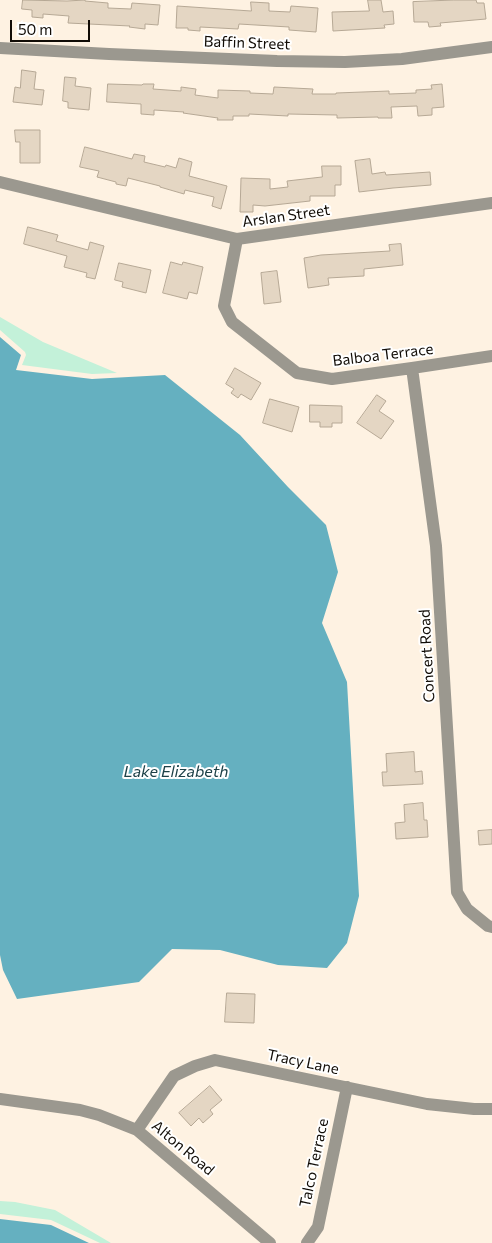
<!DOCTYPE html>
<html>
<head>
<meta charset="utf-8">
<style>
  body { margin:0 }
  #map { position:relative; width:492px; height:1243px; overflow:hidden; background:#fef2e2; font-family:Commissioner,sans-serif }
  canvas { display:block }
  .scale { position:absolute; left:10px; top:20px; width:80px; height:22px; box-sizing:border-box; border:2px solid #110c06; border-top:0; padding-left:6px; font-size:15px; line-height:18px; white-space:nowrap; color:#110c06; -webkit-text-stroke:4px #fff; paint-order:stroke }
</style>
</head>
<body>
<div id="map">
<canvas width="492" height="1243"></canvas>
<div class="scale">50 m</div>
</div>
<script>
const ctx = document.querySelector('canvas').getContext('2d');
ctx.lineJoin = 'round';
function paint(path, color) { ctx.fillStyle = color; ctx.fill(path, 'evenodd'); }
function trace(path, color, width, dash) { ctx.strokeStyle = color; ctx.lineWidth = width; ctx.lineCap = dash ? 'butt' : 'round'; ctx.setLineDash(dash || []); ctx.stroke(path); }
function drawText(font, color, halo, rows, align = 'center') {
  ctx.font = font + ' Commissioner,sans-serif'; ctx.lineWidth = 4; ctx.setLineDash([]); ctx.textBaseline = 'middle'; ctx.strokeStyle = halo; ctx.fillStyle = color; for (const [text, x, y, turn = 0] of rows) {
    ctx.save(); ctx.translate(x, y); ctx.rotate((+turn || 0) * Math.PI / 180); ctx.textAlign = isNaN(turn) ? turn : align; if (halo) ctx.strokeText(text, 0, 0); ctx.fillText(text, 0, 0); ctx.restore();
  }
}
paint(new Path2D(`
  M0 317 43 342 117 373 92 374 22 365 26 355 25 352 0 330Z
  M0 1201 15 1202 55 1210 111 1243H100L51 1220 0 1214Z`), '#c3f1d9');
paint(new Path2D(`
  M0 337 21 355 16 370 92 379 165 375 240 435 288 487 326 525 338 572 322 623 347 682 359 896 347 943 327 968 278 965 220 950 172 949 139 982 17 999 3 970 0 955Z
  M0 1219 51 1225 89 1243H0Z`), '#65b0c0');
const building = new Path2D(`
  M23 0 67 1 85 0V1L108 3V8L131 9 132 3 160 5 158 25 145 24V29L129 27 130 26 68 23 69 16 43 14V18L32 17V10L22 9Z
  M368 0H381L383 12 393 11 394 24 384 25 385 28 333 31 332 12 369 11Z
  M454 0H476L477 3H484L486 19 440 23 441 26 429 27 428 22H414L413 2Z
  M251 2 269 3V11L290 12 291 6 318 8 316 32 289 30V27L239 24 238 29 200 27V31L188 30V28H176L177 6 251 11Z
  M22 70 36 72 34 89 44 90 42 105 13 102 15 87 20 88Z
  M65 77 76 78 75 86 91 88 89 110 68 108V102L63 101Z
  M108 84 142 85 143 84H154L153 89 181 91V87L196 89 195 95 218 98V90L250 91V93L273 94 274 87 313 89 312 94H336V93L389 91V94L416 93V90L432 89 431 85 442 84 444 107 432 108V115L418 116 417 106 391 107 392 118H378V117L337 118V115L288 114V116L249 114V116H233V120H217L218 118 183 113 184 112 154 110V115L141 114V104L107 102Z
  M15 130H40V163H20V142H16Z
  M85 147 132 159 134 154 145 156 144 162 165 167 166 165 176 168 179 158 192 162 189 176 227 186 221 209 212 206 214 197 185 190 184 194 160 187V186L128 178 126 186 116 184V182L97 177 99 171 80 167Z
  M370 159 372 174 385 172 386 175 430 172 431 185 393 188 359 192 355 161Z
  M322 166H341V185H335V196H310V201L265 206 253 205V212H240L241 178 270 179V189L288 187 287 181 322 177Z
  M28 227 58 235 56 241 88 250 90 242 104 246 95 279 86 277 87 273 64 267 67 256 24 244Z
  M401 244 403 265 364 269V276L328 278 329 285 308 288 304 258 321 255 390 251 389 245Z
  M171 262 182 265 183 262 203 267 197 294 189 292 187 299 163 293Z
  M119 263 151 270 146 293 122 287 123 282 115 280Z
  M277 271 281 302 264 304 261 273Z
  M235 368 261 383 251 400 241 394 238 398 231 393 234 389 226 384Z
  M377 395 386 401 379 411 394 421 381 439 357 423Z
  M270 399 299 407 292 432 263 423Z
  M310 405 342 406V423H332V427H320V422H310Z
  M414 752 415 772 422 771 423 784 383 786 382 772H387L386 754Z
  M423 803 424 820H427L428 837 396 839 395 823 405 822 404 805Z
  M492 830V844L479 845 478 831Z
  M227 993 255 994 254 1023 225 1022Z
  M210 1086 222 1100 210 1110 213 1114 203 1123 199 1118 191 1126 179 1113Z`);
paint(building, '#e4d6c3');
trace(building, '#b6a895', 1);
trace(new Path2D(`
  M0 48 109 54 277 61 345 62 402 59 492 47
  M0 182 237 239 492 203
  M237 239 224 306 232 322 297 373 332 379 412 368 492 356
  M412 368 436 546 457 892 467 909 488 926 492 927
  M0 1099 80 1110 99 1115 137 1130 270 1243
  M137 1130 174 1076 195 1066 215 1060 427 1104 474 1109H492
  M307 1243 318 1227 347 1087`), '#9b988f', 12);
drawText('15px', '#110c06', '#fff', [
  ["Baffin Street",247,43,2],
  ["Arslan Street",286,216,-8],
  ["Balboa Terrace",383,355,-7],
  ["Concert Road",427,656,-93],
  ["Tracy Lane",303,1062,12],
  ["Alton Road",183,1148,40],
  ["Talco Terrace",314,1163,-78]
]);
drawText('italic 16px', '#1d4148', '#fff', [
  ["Lake Elizabeth",176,772]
]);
</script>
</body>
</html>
